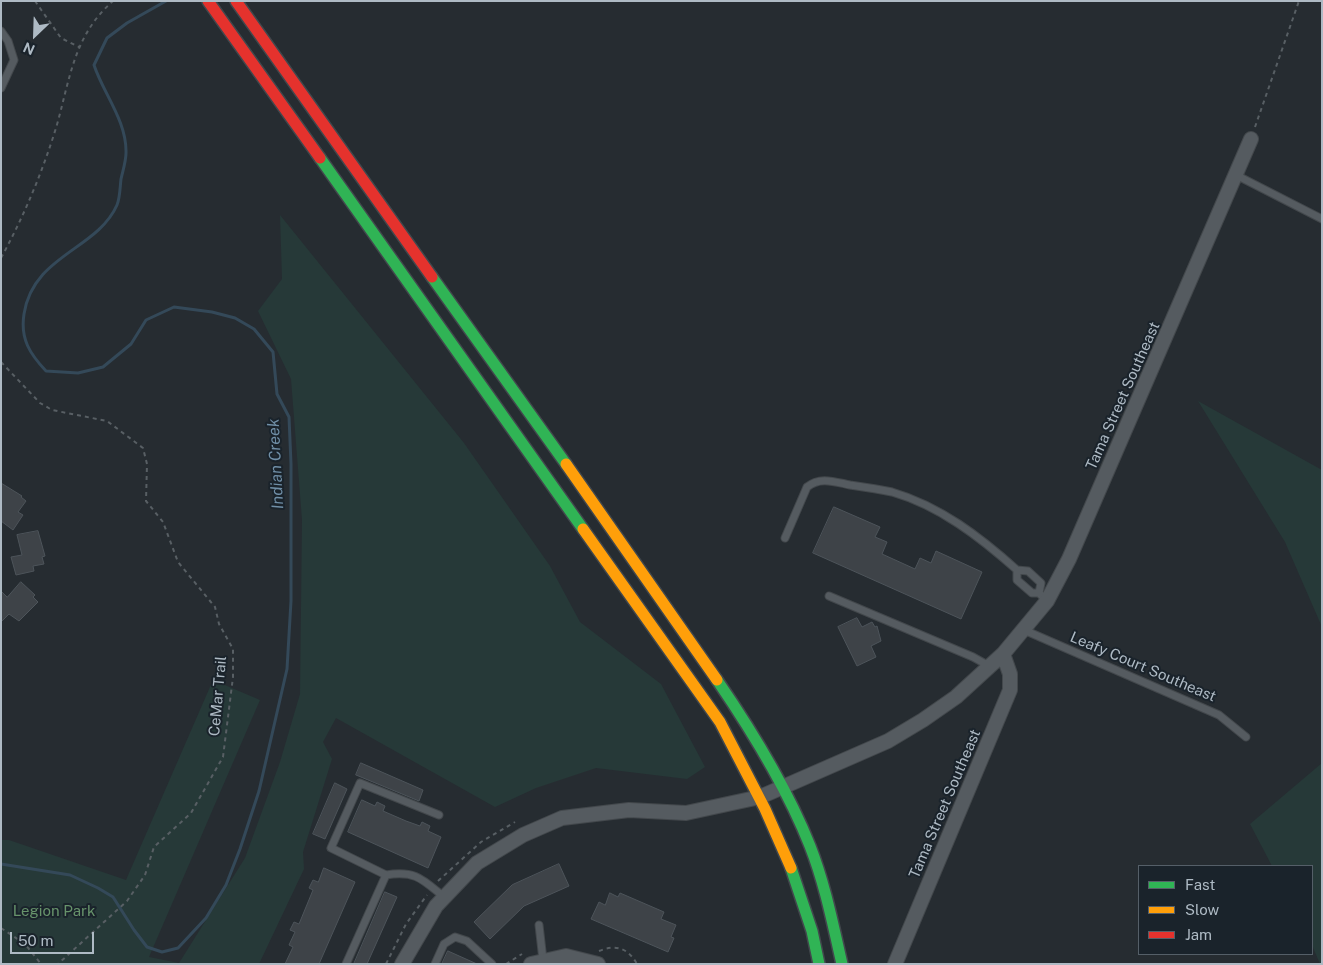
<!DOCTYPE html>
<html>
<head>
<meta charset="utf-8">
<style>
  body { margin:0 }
  #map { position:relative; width:1323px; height:965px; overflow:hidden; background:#262c31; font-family:"Public Sans",sans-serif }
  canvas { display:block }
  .frame { position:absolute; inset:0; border:2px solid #aebac4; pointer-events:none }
  .legend { position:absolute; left:1138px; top:865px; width:175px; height:90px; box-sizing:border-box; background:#1a232b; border:1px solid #555f68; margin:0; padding:6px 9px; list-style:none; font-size:15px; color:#aebac4 }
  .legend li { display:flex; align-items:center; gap:10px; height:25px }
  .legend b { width:25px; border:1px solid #555f68 }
  .north { position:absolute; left:10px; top:10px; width:50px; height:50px; -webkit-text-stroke:4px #1a232b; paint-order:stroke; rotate:204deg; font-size:14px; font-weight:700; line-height:20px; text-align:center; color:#aebac4 }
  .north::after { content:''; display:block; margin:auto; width:18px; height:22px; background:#aebac4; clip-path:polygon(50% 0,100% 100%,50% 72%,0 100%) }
  .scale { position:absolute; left:10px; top:932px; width:84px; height:22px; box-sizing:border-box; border:2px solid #aebac4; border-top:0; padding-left:6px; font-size:15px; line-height:18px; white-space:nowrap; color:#aebac4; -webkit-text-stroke:4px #1a232b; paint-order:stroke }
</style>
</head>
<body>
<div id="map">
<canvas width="1323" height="965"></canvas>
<div class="frame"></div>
<ul class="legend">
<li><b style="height:6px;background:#30b455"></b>Fast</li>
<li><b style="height:6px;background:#ff9f0a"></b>Slow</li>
<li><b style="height:6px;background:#e5322d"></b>Jam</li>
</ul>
<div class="north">N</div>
<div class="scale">50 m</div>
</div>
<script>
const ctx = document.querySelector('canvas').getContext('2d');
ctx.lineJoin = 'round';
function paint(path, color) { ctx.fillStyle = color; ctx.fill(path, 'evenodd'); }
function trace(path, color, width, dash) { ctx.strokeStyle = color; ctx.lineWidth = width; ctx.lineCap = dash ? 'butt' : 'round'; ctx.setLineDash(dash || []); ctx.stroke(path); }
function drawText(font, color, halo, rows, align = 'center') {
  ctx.font = font + ' "Public Sans",sans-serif'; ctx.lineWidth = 4; ctx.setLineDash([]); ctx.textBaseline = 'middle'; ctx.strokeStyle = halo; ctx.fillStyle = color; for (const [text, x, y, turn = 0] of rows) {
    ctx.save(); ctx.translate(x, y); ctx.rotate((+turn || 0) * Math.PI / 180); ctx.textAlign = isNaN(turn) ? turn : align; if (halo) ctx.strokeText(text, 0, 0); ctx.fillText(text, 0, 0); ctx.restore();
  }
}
paint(new Path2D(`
  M280 215 464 443 550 566 580 622 661 684 705 767 687 779 596 768 536 788 495 807 336 718 323 742 332 759 303 852 304 869 259 964H1V840H9L126 880 213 680 260 700 149 957 179 963 245 858 280 762 300 694 302 520 291 379 258 311 282 279Z
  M1198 401 1322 470V627L1285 542Z
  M1322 763V964H1320L1312 945V866H1272L1250 824Z`), '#263938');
trace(new Path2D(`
  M1 864 70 875 98 888 113 897 134 930 147 947 162 952 178 948 206 918 226 885 240 849 259 791 287 669 291 601V464L289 417 277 394 273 352 254 329 235 318 212 312 174 307 146 320 131 344 103 367 78 373 46 371C30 354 20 339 24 314 33 255 97 250 117 205 120 198 120 187 121 179 123 170 126 161 126 153 127 121 103 93 94 65L107 38 127 23 166 1`), '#344959', 3);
const building = new Path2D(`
  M1 483 22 496 21 497 26 501 18 512 23 515 13 530 1 521Z
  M834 507 880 527 875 537 887 542 882 554 915 569 920 558 931 563 936 551 982 572 961 619 813 553Z
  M38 531 45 556 42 557 44 564 33 566 34 571 16 575 11 557 22 555 17 535Z
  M21 582 35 595 33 597 38 602 19 621 9 614 1 622V591L7 597Z
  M857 618 862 627 872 622 875 627 877 626 881 641 871 646 876 657 857 666 838 627Z
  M361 763 423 790 419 801 356 775Z
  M335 783 347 789 325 839 313 834Z
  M362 800 375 806 377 802 385 806 383 811 406 821 420 826 422 822 430 826 428 831 441 837 428 868 348 832Z
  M559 864 569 886 524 906 490 939 474 922 512 885Z
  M324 868 355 882 319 964H285L293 947 289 945 295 932 290 930 294 922 299 924 313 890 309 888 313 880 318 882Z
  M385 892 397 897 367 964H354Z
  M610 893 618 897 620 893 664 912 661 919 676 925 671 937 674 938 668 952 591 919 599 902 605 905Z
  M448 951 477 964H442Z`);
paint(building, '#3e4348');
trace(building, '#4d545a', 1);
const lane = new Path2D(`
  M1 31 8 41 14 60 1 88
  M1236 175 1322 219
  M785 538 807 487C820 476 835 482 850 485 864 487 878 489 892 492 940 506 980 537 1017 570
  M1039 593 1041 583 1028 571 1017 570V580L1032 593H1039L1047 601
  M829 596 973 657 991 667
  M1024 630 1219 715 1246 737
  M386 875 331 848 360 783 439 815
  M539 925 543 960
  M346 964 386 875C416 870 423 880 444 897
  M435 964 444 944 455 937 467 941 492 964`);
const street = new Path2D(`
  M402 964 436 906 477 863 523 835 562 818 629 810 686 813 760 797 888 741 923 720 956 697 1003 654
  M531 964 566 956 598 964
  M895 964 1010 690V674L1003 654 1047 601 1069 559 1251 139`);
const fast = new Path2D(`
  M320 158 583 529
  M432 277 566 464
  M717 680C752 731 787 788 810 846 825 884 833 925 842 964
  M791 868 812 931 819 964`);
const slow = new Path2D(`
  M566 464 717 680
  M583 529 720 722 765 809 791 868`);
const jam = new Path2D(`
  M208 1 320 158
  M236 1 432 277`);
trace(lane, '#43484c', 9);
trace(street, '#43484c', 16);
trace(fast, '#42484d', 14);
trace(slow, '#42484d', 14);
trace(jam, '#42484d', 14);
trace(new Path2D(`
  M35 1 61 38 79 47
  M1255 127 1299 1
  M1 258C24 216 42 173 56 128 70 80 73 36 113 1
  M1 362 40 403 52 410 107 421 143 448 147 464 146 501 163 522 178 562 215 607 219 624 233 649V677L223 757 191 813 154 847 145 875 127 901 58 964
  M438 881 481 842 515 822
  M1 928 25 944 41 964
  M599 951C616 944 628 948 637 964
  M386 964 406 924 427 895
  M506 964 522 954`), '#585f64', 2, [4, 4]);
trace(lane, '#555b60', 7);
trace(street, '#555b60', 14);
trace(fast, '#30b455', 11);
trace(slow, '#ff9f0a', 11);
trace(jam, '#e5322d', 11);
drawText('15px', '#aebac4', '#1a232b', [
  ["Tama Street Southeast",1123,396,-66],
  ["Leafy Court Southeast",1143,667,23],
  ["CeMar Trail",218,696,-85],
  ["Tama Street Southeast",945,804,-67]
]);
drawText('15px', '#67936b', '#1a232b', [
  ["Legion Park",54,911]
]);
drawText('italic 16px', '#708fa7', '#1a232b', [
  ["Indian Creek",276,464,-93]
]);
</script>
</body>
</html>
